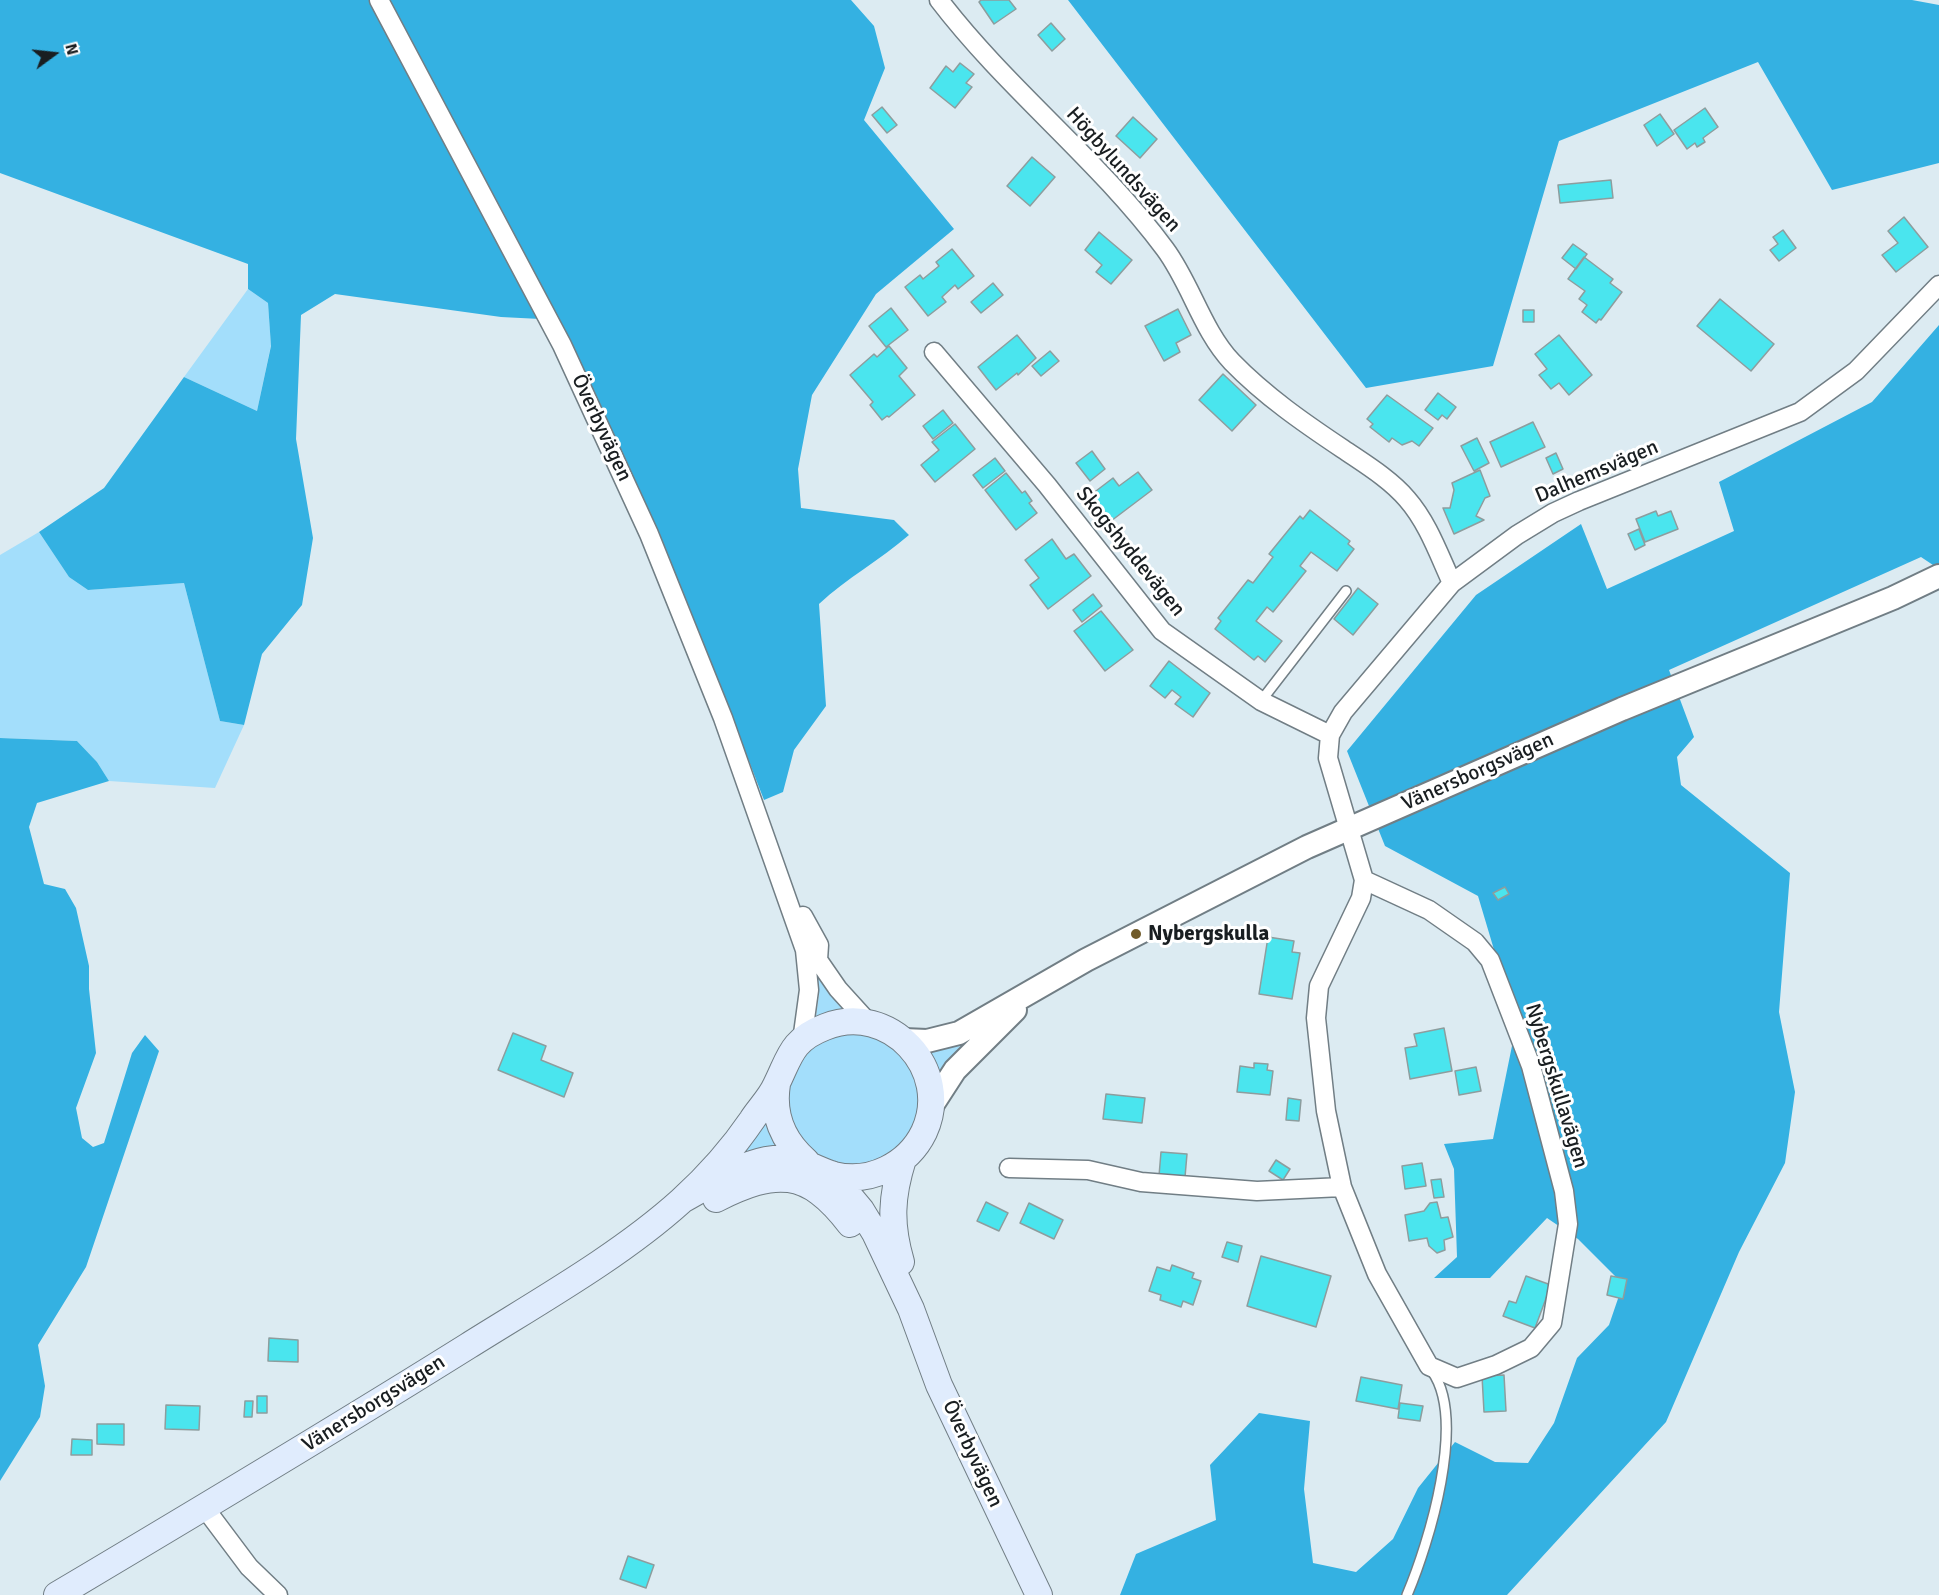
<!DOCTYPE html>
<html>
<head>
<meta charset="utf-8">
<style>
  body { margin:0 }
  #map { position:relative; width:1939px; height:1595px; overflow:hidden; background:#dcebf2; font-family:Signika,sans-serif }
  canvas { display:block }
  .north { position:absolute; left:24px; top:24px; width:60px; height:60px; -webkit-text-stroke:4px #fff; paint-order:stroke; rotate:75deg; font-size:16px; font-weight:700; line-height:24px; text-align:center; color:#191e21 }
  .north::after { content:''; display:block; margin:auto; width:21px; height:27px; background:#191e21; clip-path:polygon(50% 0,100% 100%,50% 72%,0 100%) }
</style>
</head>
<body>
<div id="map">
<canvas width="1939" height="1595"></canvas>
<div class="north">N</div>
</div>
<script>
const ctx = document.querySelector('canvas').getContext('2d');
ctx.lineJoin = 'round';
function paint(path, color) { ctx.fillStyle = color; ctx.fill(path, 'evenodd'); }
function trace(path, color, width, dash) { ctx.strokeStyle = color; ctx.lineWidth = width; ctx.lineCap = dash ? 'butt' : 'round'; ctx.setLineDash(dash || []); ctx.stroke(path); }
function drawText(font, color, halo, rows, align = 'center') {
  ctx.font = font + ' Signika,sans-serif'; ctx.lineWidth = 6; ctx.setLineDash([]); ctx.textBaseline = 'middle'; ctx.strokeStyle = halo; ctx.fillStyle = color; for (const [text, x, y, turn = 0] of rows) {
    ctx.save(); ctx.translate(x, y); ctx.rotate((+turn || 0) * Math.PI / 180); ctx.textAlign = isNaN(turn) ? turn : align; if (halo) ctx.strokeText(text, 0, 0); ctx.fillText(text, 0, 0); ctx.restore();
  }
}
paint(new Path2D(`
  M248 289 268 303 271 345 257 411 184 377Z
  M39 532 69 577 88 590 184 583 220 721 244 725 215 788 109 781 97 762 77 741 0 738V555Z
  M814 959 847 1009 816 1016 819 995Z
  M848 1030C860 1033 883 1035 891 1043 897 1048 901 1056 905 1061 910 1067 916 1073 918 1080 923 1105 917 1130 898 1147 833 1206 748 1118 806 1049 814 1040 837 1035 848 1030Z
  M975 1033 937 1081 925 1050Z
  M764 1120 776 1148 730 1162Z`), '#a3defb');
paint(new Path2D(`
  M0 0H851L874 26 885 68 864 120 954 229 876 294 812 395 798 469 801 508 894 520 909 535C880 560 847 578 819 604L826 706 794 750 783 792 764 800 712 666 560 320 501 317 335 294 301 315 296 439 313 538 302 605 262 654 244 725 220 721 184 583 88 590 69 577 39 532 104 488 184 377 257 411 271 346 268 303 248 289V264L0 173Z
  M1068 0H1912L1939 5V163L1832 190 1758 62 1559 141 1493 366 1366 388Z
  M1939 325V569L1921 557 1669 670 1694 737 1677 757 1681 785 1790 873 1779 1012 1795 1092 1785 1163 1739 1252 1666 1422 1507 1595H1120L1136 1554 1216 1520 1210 1465 1259 1413 1310 1421 1304 1489 1313 1563 1356 1572 1393 1539 1418 1488 1455 1442 1495 1462 1528 1463 1554 1423 1577 1358 1609 1325 1623 1284 1578 1239 1547 1218 1490 1278H1434L1457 1257 1454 1169 1444 1144 1493 1139 1513 1041 1495 953 1478 896 1385 846 1347 751 1476 595 1581 524 1607 589 1734 531 1719 482 1872 402Z
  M0 738 77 741 97 762 109 781 37 803 29 827 44 884 65 889 76 908 89 966V989L96 1053 76 1108 82 1138 93 1147 104 1143 132 1053 145 1035 159 1051 86 1267 38 1345 45 1386 40 1417 0 1481Z`), '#34b1e2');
const building = new Path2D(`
  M981 0H1009L1016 9 994 24 979 2Z
  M1051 23 1065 39 1052 51 1038 35Z
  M960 63 974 74 966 83 972 87 955 108 930 88 946 66 953 72Z
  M882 107 897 125 887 133 872 115Z
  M1705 108 1718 127 1703 138 1705 142 1697 147 1695 143 1687 149 1674 130Z
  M1660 114 1674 134 1657 146 1644 125Z
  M1133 117 1157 139 1140 158 1116 136Z
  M1032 157 1055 177 1030 206 1007 186Z
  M1611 180 1613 198 1560 203 1558 185Z
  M1904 217 1928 247 1896 272 1882 255 1898 243 1888 231Z
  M1783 230 1796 248 1779 261 1770 250 1778 244 1773 237Z
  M1099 232 1132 260 1111 284 1096 272 1102 265 1085 250Z
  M1573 244 1587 254 1576 269 1562 258Z
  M952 249 974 276 958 289 955 285 942 297 946 302 928 316 905 287 920 275 923 279 939 266 936 262Z
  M1584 257 1613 279 1610 283 1622 292 1601 320 1599 319 1596 323 1582 312 1587 305 1579 299 1585 291 1568 279Z
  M993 283 1003 295 981 313 971 302Z
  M1720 299 1774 344 1751 371 1697 326Z
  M891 308 908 330 886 347 869 326Z
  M1178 309 1191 335 1176 343 1180 352 1164 361 1145 326Z
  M1523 310H1534V322H1523Z
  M1017 335 1036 358 1018 375 1017 373 996 390 978 367Z
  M1559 335 1592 375 1569 395 1559 383 1551 389 1539 375 1547 369 1535 354Z
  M889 346 907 368 899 376 915 395 889 417 887 416 882 420 870 405 873 402 850 375 874 354 877 357Z
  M1050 351 1059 361 1041 376 1032 366Z
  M1223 374 1256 405 1232 431 1199 400Z
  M1438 393 1456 407 1447 419 1442 415 1438 420 1425 410Z
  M1387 395 1433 428 1419 446 1412 441 1402 445 1392 438 1389 442 1370 427 1373 424 1367 419Z
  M943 410 953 423 933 439 923 426Z
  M1533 422 1545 447 1501 467 1490 442Z
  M955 424 975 449 935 482 921 465 939 450 932 442Z
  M1477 438 1489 463 1474 471 1461 446Z
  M1092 451 1105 469 1090 481 1076 463Z
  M1556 453 1563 469 1553 474 1546 458Z
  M995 458 1005 471 983 488 973 475Z
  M1480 470 1490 496 1485 498 1476 516 1484 520 1454 534 1443 508H1450L1454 490 1452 483Z
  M1138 472 1152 490 1111 521 1092 494 1113 478 1119 486Z
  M1006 473 1022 493 1025 491 1032 501 1029 503 1037 513 1016 530 985 490Z
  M1310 510 1350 541 1348 544 1354 549 1337 571 1311 552 1300 566 1306 571 1273 612 1267 607 1256 621 1282 641 1265 662 1258 656 1254 660 1215 629 1221 621 1218 618 1248 580 1253 583 1273 557 1269 554 1300 516 1303 519Z
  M1656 511 1658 516 1671 511 1678 529 1645 542 1636 519Z
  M1639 529 1645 545 1635 550 1628 534Z
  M1052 539 1066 559 1074 554 1091 576 1048 609 1030 585 1039 578 1025 560Z
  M1358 588 1378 604 1353 635 1334 619Z
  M1093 594 1102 606 1082 622 1073 610Z
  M1101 611 1133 650 1105 671 1074 631Z
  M1169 661 1210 693 1193 717 1175 704 1181 697 1172 690 1165 698 1150 686Z
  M1505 887 1509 894 1498 900 1493 893Z
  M1268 937 1294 941 1292 952 1300 953 1292 999 1259 994Z
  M1444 1028 1452 1071 1410 1079 1405 1048 1417 1046 1414 1034Z
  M513 1033 546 1046 541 1060 573 1073 564 1097 498 1070Z
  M1254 1063 1268 1064 1267 1070 1273 1071 1270 1095 1237 1092 1240 1066 1254 1068Z
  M1476 1067 1481 1091 1459 1095 1455 1071Z
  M1106 1094 1145 1098 1142 1123 1103 1119Z
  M1288 1098 1301 1100 1299 1121 1286 1120Z
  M1161 1152 1187 1154 1185 1177 1159 1176Z
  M1276 1160 1290 1169 1283 1180 1269 1171Z
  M1422 1163 1426 1186 1405 1189 1402 1166Z
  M1441 1179 1444 1197 1434 1198 1431 1180Z
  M986 1202 1008 1213 999 1231 977 1221Z
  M1437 1202 1441 1218 1448 1217 1453 1237 1444 1240 1445 1250 1437 1253 1429 1246 1427 1238 1409 1241 1405 1215 1424 1211 1430 1203Z
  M1029 1203 1063 1220 1054 1239 1020 1223Z
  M1227 1242 1242 1246 1238 1262 1222 1257Z
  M1261 1256 1331 1276 1316 1327 1247 1306Z
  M1172 1265 1194 1273 1192 1278 1201 1281 1193 1305 1183 1301 1181 1307 1160 1300 1161 1295 1149 1291 1157 1267 1170 1271Z
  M1526 1276 1551 1285 1535 1328 1503 1316 1509 1301 1516 1303Z
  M1611 1276 1627 1279 1623 1299 1607 1295Z
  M269 1338 298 1340V1362L268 1361Z
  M1504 1375 1506 1411 1484 1412 1482 1376Z
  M1361 1377 1402 1385 1398 1409 1356 1401Z
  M257 1396H267V1413H257Z
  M245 1401H253L252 1417H244Z
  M1400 1403 1423 1406 1420 1421 1398 1418Z
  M166 1405 200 1406 199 1430 165 1429Z
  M97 1424H124V1445L97 1444Z
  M72 1439 92 1440V1455H71Z
  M628 1556 654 1565 646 1588 620 1579Z`);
paint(building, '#4ae5ee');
trace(building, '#8d9d9e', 1.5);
const service = new Path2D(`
  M1261 701 1346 591
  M1407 1595C1429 1543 1467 1420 1432 1371`);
const minor = new Path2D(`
  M379 0 562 345 649 534 723 718 805 950 809 990 802 1041
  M939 0C1007 89 1098 159 1165 249 1191 284 1202 330 1232 362 1265 396 1304 423 1343 449 1365 464 1390 479 1407 499 1428 523 1439 555 1452 583
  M934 352 1047 485 1162 631 1261 701 1330 735
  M1364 880 1429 910 1475 942 1490 960 1531 1066 1564 1191 1568 1224 1552 1323 1531 1348 1496 1365 1457 1378 1429 1366 1377 1274 1342 1187 1326 1111 1316 1018 1319 986 1361 898 1364 880 1328 758 1330 735 1343 712 1452 583 1517 535 1553 513 1579 501 1800 412 1856 371 1939 285
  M803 916 819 945 818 960 838 989 868 1022
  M1009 1168 1088 1170 1141 1182 1257 1191 1342 1187
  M204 1507 249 1567 278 1595`);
const tertiary = new Path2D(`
  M904 1040 927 1041 959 1033 1086 960 1307 847 1622 709 1893 598 1939 576
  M931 1107 955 1070 1015 1010`);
const secondary = new Path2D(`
  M777 1084C772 1115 783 1141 806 1161
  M831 1174 861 1210 875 1233 911 1309 939 1385 1039 1595
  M716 1199C776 1169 807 1168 850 1224
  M901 1262C890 1224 891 1197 903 1159
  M57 1595C195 1513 332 1431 468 1346 538 1302 620 1256 681 1201 706 1178 733 1148 752 1120 759 1109 771 1097 776 1085 790 1057 791 1040 825 1027 889 1001 953 1070 924 1132 908 1165 870 1184 834 1175 807 1167 799 1154 766 1160 736 1166 708 1186 682 1200`);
trace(service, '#717e85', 12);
trace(minor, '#717e85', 21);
trace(tertiary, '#717e85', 26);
trace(secondary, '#717e85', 28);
trace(service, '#fff', 9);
trace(minor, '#fff', 18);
trace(tertiary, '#fff', 22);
trace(secondary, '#e0ecfd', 26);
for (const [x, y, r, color] of [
  [1136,934,6,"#705b2a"]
]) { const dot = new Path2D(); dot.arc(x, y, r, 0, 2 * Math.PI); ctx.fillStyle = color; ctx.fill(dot); trace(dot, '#fff', 2); }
drawText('21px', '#191e21', '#fff', [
  ["Högbylundsvägen",1123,170,48],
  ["Överbyvägen",601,428,65],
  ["Dalhemsvägen",1597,472,-23],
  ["Skogshyddevägen",1130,552,51],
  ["Vänersborgsvägen",1478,772,-24],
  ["Nybergskullavägen",1556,1086,73],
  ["Vänersborgsvägen",374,1404,-32],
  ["Överbyvägen",972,1454,65]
]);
drawText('bold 21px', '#191e21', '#fff', [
  ["Nybergskulla",1148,934]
], 'left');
</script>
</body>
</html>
